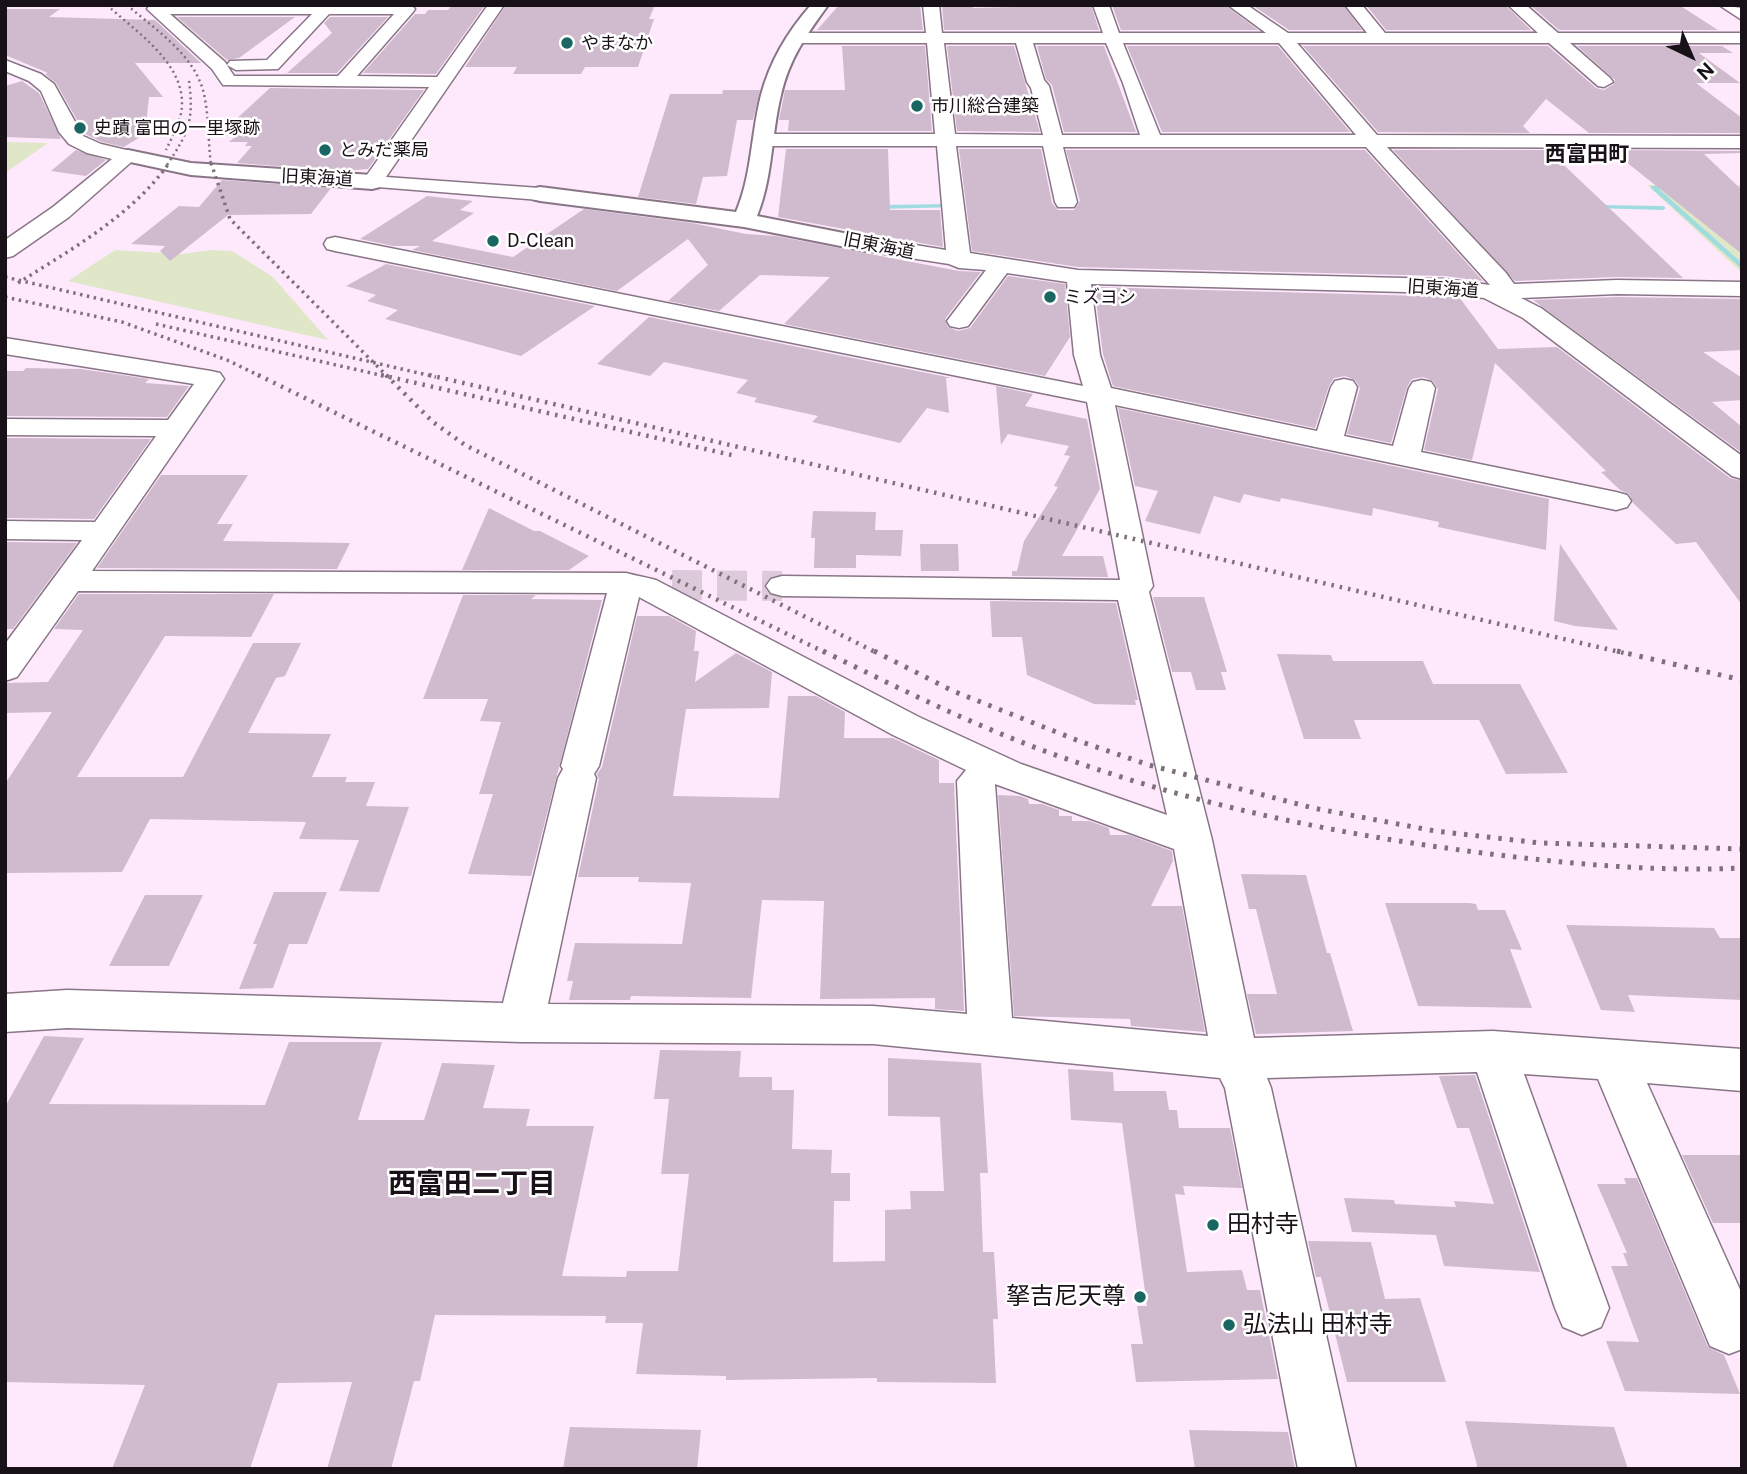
<!DOCTYPE html>
<html>
<head>
<meta charset="utf-8">
<style>
  body { margin:0 }
  #map { position:relative; width:1747px; height:1474px; overflow:hidden; background:#fee9fc; font-family:"Public Sans",sans-serif }
  canvas { display:block }
  .frame { position:absolute; inset:0; border:7px solid #181117; pointer-events:none }
  .north { position:absolute; left:1656px; top:21px; width:70px; height:70px; -webkit-text-stroke:5px #fff; paint-order:stroke; rotate:136deg; font-size:19px; font-weight:700; line-height:28px; text-align:center; color:#181117 }
  .north::after { content:''; display:block; margin:auto; width:24px; height:32px; background:#181117; clip-path:polygon(50% 0,100% 100%,50% 72%,0 100%) }
</style>
</head>
<body>
<div id="map">
<canvas width="1747" height="1474"></canvas>
<div class="frame"></div>
<div class="north">N</div>
</div>
<script>
const ctx = document.querySelector('canvas').getContext('2d');
ctx.lineJoin = 'round';
function paint(path, color) { ctx.fillStyle = color; ctx.fill(path, 'evenodd'); }
function trace(path, color, width, dash) { ctx.strokeStyle = color; ctx.lineWidth = width; ctx.lineCap = dash ? 'butt' : 'round'; ctx.setLineDash(dash || []); ctx.stroke(path); }
function drawText(font, color, halo, rows, align = 'center') {
  ctx.font = font + ' "Public Sans","Noto Sans JP",sans-serif'; ctx.lineWidth = 5; ctx.setLineDash([]); ctx.textBaseline = 'middle'; ctx.strokeStyle = halo; ctx.fillStyle = color; for (const [text, x, y, turn = 0] of rows) {
    ctx.save(); ctx.translate(x, y); ctx.rotate((+turn || 0) * Math.PI / 180); ctx.textAlign = isNaN(turn) ? turn : align; if (halo) ctx.strokeText(text, 0, 0); ctx.fillText(text, 0, 0); ctx.restore();
  }
}
paint(new Path2D(`
  M5 142 48 143 5 173Z
  M1647 185H1742V273Z
  M115 250 181 254 211 250 232 251 273 277 328 340 68 281Z`), '#dfe7c8');
paint(new Path2D(`
  M1651 186H1673V188L1659 189 1742 263V269L1651 188Z
  M957 204 959 205V207L878 209 875 207 878 205Z
  M1596 205 1663 206 1666 208 1663 210 1594 208V206Z`), '#9edce0');
paint(new Path2D(`
  M452 5H485L436 74 363 73 415 14H425L428 10H448Z
  M506 5H655L649 19H654L638 67H585L581 74H513L517 67H465Z
  M839 5H920L923 30H817Z
  M942 5H972L973 8 1091 5 1099 30H944Z
  M1112 5H1225L1258 30H1121Z
  M1252 5H1343L1362 30H1289Z
  M1366 5H1505L1531 30H1386Z
  M1530 5H1679L1718 30H1559Z
  M5 9H60L49 17 155 20 201 63H135L163 97H149L145 134 124 147 102 142 85 134 56 83 45 74 48 73 5 55Z
  M177 17H295L239 58 227 60Z
  M330 17H388L337 73H287L332 33 324 23Z
  M842 46H925L932 131H788L789 120H779L785 90H845Z
  M947 46H1014L1040 132 957 131Z
  M1037 46H1104L1136 132H1064L1052 85 1046 79Z
  M1127 46H1278L1350 132H1162Z
  M1303 46H1548L1596 88 1604 90 1614 84 1615 80 1577 46H1722L1733 53H1699L1740 83H1696L1742 118V133H1589L1546 99 1523 126 1530 133 1378 132Z
  M22 81 39 93 61 139 5 137V86Z
  M270 88 424 90 368 169 344 171 237 163 252 146H245L248 142H229L236 136H227L229 133H227L238 122 232 123Z
  M723 90H760L753 120H737L727 176 703 177 696 204 638 197 670 94H722Z
  M786 149H935H888L890 210H940L943 247 778 217Z
  M959 149H1041L1052 203 1058 210H1074L1080 201 1066 150H1365L1483 281 1444 276 1078 267 972 251Z
  M76 150 106 160 86 176 51 171Z
  M1393 150H1548L1683 278 1617 277 1515 281Z
  M1611 150 1742 151V153L1704 154 1742 190V254Z
  M222 180 331 188 311 214 228 215 170 261 160 251 165 246 131 244 179 206 199 207Z
  M427 196 473 201 460 210 474 213 432 241 513 257 584 209 692 223 746 234 776 236 959 271 981 272 945 319 948 327 958 331 970 328 1008 276 1065 284 1070 337 1045 376 784 324 830 277 760 275 719 311 668 301 708 265 688 239 617 291 412 250 420 246H393L360 239Z
  M386 264 595 306 521 356 385 319 398 310 367 301 376 295 346 286Z
  M1094 287 1459 297 1498 349 1557 347 1730 478 1742 481V605L1696 542 1676 544 1633 503 1629 494 1620 490 1601 472 1606 471 1495 363 1472 460 1424 450 1438 389 1433 381 1423 377 1412 379 1407 387 1391 443 1347 434 1360 388 1355 380 1345 376 1334 378 1329 386 1315 428 1113 386 1103 354Z
  M1617 297 1742 299V350L1703 352 1742 378V400L1712 402 1742 427V453L1533 300Z
  M649 317 952 378H946L949 413 927 408 900 443 812 422 818 416 754 402 757 398 736 393 748 380 664 362 650 376 597 364Z
  M26 368 81 369 149 379 145 383 189 386 167 417 5 416V371H23Z
  M996 386 1033 394 1025 406 1087 419 1100 489 1062 556H1103L1108 577 1012 576V571H1017L1024 541 1058 487 1054 486 1070 456 1064 455 1069 446 1008 434 1001 445Z
  M1118 408 1549 499 1546 550 1438 527 1439 522 1373 508 1372 516 1281 498 1280 502 1244 494 1240 503 1214 496 1200 534 1145 521 1158 491 1135 486Z
  M5 438 151 439 94 519 5 518Z
  M161 475H248L217 524H233L223 541 350 543 337 569 97 568Z
  M489 508 534 531H540L589 556 569 570H462Z
  M813 511 876 512 875 530H903L901 556 856 555V568H814L815 538H811Z
  M5 542 77 543 13 629H5Z
  M920 544H958L959 571H921Z
  M1560 544 1618 630 1575 626 1554 621Z
  M79 594H274L251 637 165 636 77 777H183L253 643H301L285 676 276 678 248 733 331 734 312 777H347L345 782H375L366 806 409 807 379 892 339 891 359 840 299 839 306 822 150 819 122 872 5 873V784L52 712 5 713V683L48 682 83 630 54 629Z
  M463 595H536L531 599 602 600 531 876 468 874 493 794H479L501 722 480 721 488 699H423Z
  M1153 597H1204L1227 672H1221L1226 690H1196L1191 672H1172Z
  M990 601 1116 603 1138 700H1135L1136 705 1094 704 1027 675 1022 637H992Z
  M637 616H669L696 631 694 651H699L695 682 736 653 772 672 769 708 686 709 673 796 779 798 788 696H816L845 712 844 738H893L939 760V783H954L964 1011 935 1009V998L820 999 824 901 762 900 751 998 631 996 630 1000H569L573 981H567L575 943 682 944 691 883 638 882 639 877H578L599 779 597 774 602 767Z
  M1277 654 1331 655 1333 661H1423L1433 684H1520L1568 773 1506 774 1479 720H1354L1361 739H1304Z
  M998 795 1020 796 1028 799 1029 804H1042L1059 810V816H1072V821H1089L1109 828 1110 835H1129L1172 851 1173 861 1151 906H1182L1205 1032 1131 1026 1130 1019 1014 1016Z
  M1241 874 1306 875 1327 953H1330L1353 1031 1256 1034 1247 994H1277L1256 909H1249Z
  M274 892H327L307 944H289L273 988 239 989 257 944H253Z
  M145 895H203L169 966H109Z
  M1385 903H1469L1476 904 1478 910H1505L1522 950 1510 949 1532 1008 1418 1006Z
  M1566 925 1714 928 1720 938H1742V1000L1628 995 1635 1012 1601 1010Z
  M44 1036 84 1038 49 1104 265 1105 289 1042H382L358 1120H424L442 1063 495 1065 483 1108 530 1109 526 1126H594L562 1276 626 1277 627 1271H678L689 1174H661L669 1099H654L660 1050 741 1051 739 1077H772V1090H794L792 1149 832 1150 831 1173H850V1201H834L833 1262 885 1261V1210L911 1209 910 1191H944L940 1117 888 1116V1058L981 1063 988 1173H980L983 1252H994L998 1319H993L996 1383 877 1382V1378L726 1380V1376L636 1374 643 1323H605L606 1316 435 1315 420 1381H414L391 1469H327L352 1382 278 1383 250 1469H112L145 1385 5 1382V1107Z
  M1068 1069 1113 1072 1114 1091H1166L1169 1110H1177L1179 1128H1230L1242 1188 1183 1186 1185 1195 1175 1194 1187 1272 1242 1270 1247 1290H1260L1278 1379 1136 1382 1131 1344H1143L1137 1306H1147L1122 1123 1071 1120Z
  M1475 1075 1540 1272 1444 1266 1436 1235 1352 1232 1344 1198 1394 1200 1395 1204 1456 1207 1454 1201 1494 1204 1469 1128H1457L1439 1076Z
  M1682 1155H1742V1223H1713Z
  M1624 1178H1637L1708 1347 1724 1355 1740 1394 1625 1391 1606 1341 1639 1342 1611 1266H1628L1623 1253H1627L1597 1184H1626Z
  M1308 1241 1371 1242 1385 1299 1420 1298 1446 1382H1347L1321 1277H1316Z
  M1465 1421 1614 1427 1628 1469H1478Z
  M570 1427 701 1430 697 1469H563Z
  M1189 1430 1288 1432 1295 1469H1195Z`), '#cfbbcd');
trace(new Path2D(`
  M672 585 782 586`), '#dcc9da', 30, [30, 15]);
const street = new Path2D(`
  M411 5 415 9 413 12 357 76 437 77 488 5H504L386 177 540 188 548 189 551 194 548 199 540 200 365 186 362 182 429 87 223 85 212 69 147 9 150 5ZM170 14H312L267 60 230 61 227 65 236 70 278 69 329 14H394L338 76H234L225 62Z
  M923 5H939L942 33H1103L1093 5H1109L1119 33H1266L1228 5H1247L1288 33H1367L1345 5H1362L1385 33H1538L1508 5H1526L1558 33H1742V43H1570L1610 78 1613 82 1604 87 1598 86 1549 43H1297L1377 135 1742 136V148L1387 147 1506 273 1514 284 1617 280 1742 282V296L1617 294 1521 298 1541 308 1742 456V479L1732 476 1523 318 1484 298 1444 293 1091 284 1100 355 1111 388 1317 431 1331 387 1335 381 1344 379 1353 381 1357 387 1344 436 1393 446 1409 388 1413 382 1422 380 1431 382 1435 388 1421 452 1616 492 1627 495 1631 501 1627 507 1616 510 1115 405 1153 586 1149 592 1212 840 1254 1038 1493 1031 1742 1049V1091L1647 1083 1742 1294V1349L1729 1354 1710 1346 1598 1079 1524 1074 1609 1308 1601 1327 1582 1335 1563 1327 1555 1308 1477 1072 1267 1078 1271 1088 1356 1469H1298L1225 1088 1220 1078 873 1044 521 1042 67 1028 5 1032V994L67 990 503 1003 558 778 563 769 561 766 607 593 78 591 17 677 5 681V644L82 540 5 539V521L95 522 156 436 5 435V419L168 420 194 384 5 354V338L211 371 220 373 224 379 92 571 626 573C637 576 645 577 656 580L919 717 1021 764 1167 815 1118 600 782 596 771 593 766 586 771 579 782 576 1120 580 1087 402 335 251 327 249 324 244 327 239 335 237 1083 386 1074 355 1067 282 1007 273 968 326 959 328 950 326 947 321 986 270 959 268 949 264 866 251 858 249 855 244 858 239 866 237 946 250 937 146H765L755 140 765 134H935L927 43H794L786 38 794 33H926ZM944 43H1016L1027 82 1031 88 1043 135 955 134ZM1033 43H1106L1123 83 1140 135H1062L1049 86 1044 80ZM1123 43H1279L1356 135H1160ZM956 146H1043L1055 202 1058 207H1074L1077 202 1063 147H1366L1490 285 1444 279 1078 270 970 253ZM639 597 893 735 966 770 957 781 967 1014 873 1006 548 1004 596 778 594 774 599 766ZM995 784 1174 849 1208 1036 1012 1018Z
  M1719 5 1742 8V20Z
  M5 60 41 74 54 84 83 136 101 144 135 152 138 156 69 217 13 256 5 258V240L53 207 112 159 87 153 69 144 59 132 41 91 29 81 5 71Z`);
const secondary = new Path2D(`
  M811 5H828C807 34 789 59 781 95 771 135 773 177 757 216L874 239 878 244 874 249 866 251 744 227 540 201 532 199 529 194 532 189 540 187 736 212C752 175 751 134 761 95 770 61 788 31 811 5Z
  M128 150 191 163 372 175 380 177 383 182 380 187 372 189 191 175 121 160 117 156 121 152Z`);
trace(street, '#887586', 3);
trace(secondary, '#887586', 4);
paint(street, '#fff');
paint(secondary, '#fff');
trace(new Path2D(`
  M107 5C135 31 182 61 182 103 182 120 173 135 166 150
  M127 5C156 30 195 55 204 94 209 117 208 141 211 165
  M167 165C189 132 194 120 189 81`), '#7d707b', 2.5, [2, 3.5]);
trace(new Path2D(`
  M211 163 230 219 388 377
  M5 277 436 377
  M18 283C70 250 133 215 169 163
  M5 297 122 322 227 360 262 377
  M156 324 389 377`), '#7d707b', 3.5, [2.5, 4.5]);
trace(new Path2D(`
  M258 375 826 653
  M381 375 736 456
  M386 375 433 422 465 445 877 653
  M429 375 1624 653`), '#7d707b', 4.5, [2.5, 6]);
trace(new Path2D(`
  M823 651C904 691 985 731 1070 760 1204 807 1342 835 1483 853 1569 864 1655 872 1742 868
  M874 651 953 691 1079 741 1149 765 1313 808 1435 831 1540 843 1742 849
  M1617 651 1742 680`), '#7d707b', 5, [3.5, 8]);
for (const [x, y, r, color] of [
  [567,43,7,"#196662"],
  [917,106,7,"#196662"],
  [80,128,7,"#196662"],
  [325,150,7,"#196662"],
  [493,241,7,"#196662"],
  [1050,297,7,"#196662"],
  [1213,1225,7,"#196662"],
  [1140,1297,7,"#196662"],
  [1229,1325,7,"#196662"]
]) { const dot = new Path2D(); dot.arc(x, y, r, 0, 2 * Math.PI); ctx.fillStyle = color; ctx.fill(dot); trace(dot, '#fff', 2.5); }
drawText('18px', '#181117', '#fff', [
  ["やまなか",581,43],
  ["市川総合建築",931,106],
  ["史蹟 富田の一里塚跡",94,128],
  ["とみだ薬局",339,150],
  ["D-Clean",507,241],
  ["ミズヨシ",1064,297]
], 'left');
drawText('18px', '#181117', '#fff', [
  ["旧東海道",317,178,3],
  ["旧東海道",879,246,11],
  ["旧東海道",1443,289,4]
]);
drawText('bold 21px', '#181117', '#fff', [
  ["西富田町",1587,155]
]);
drawText('24px', '#181117', '#fff', [
  ["田村寺",1227,1225],
  ["拏吉尼天尊",1126,1297,"right"],
  ["弘法山 田村寺",1243,1325]
], 'left');
drawText('bold 28px', '#181117', '#fff', [
  ["西富田二丁目",472,1184]
]);
</script>
</body>
</html>
